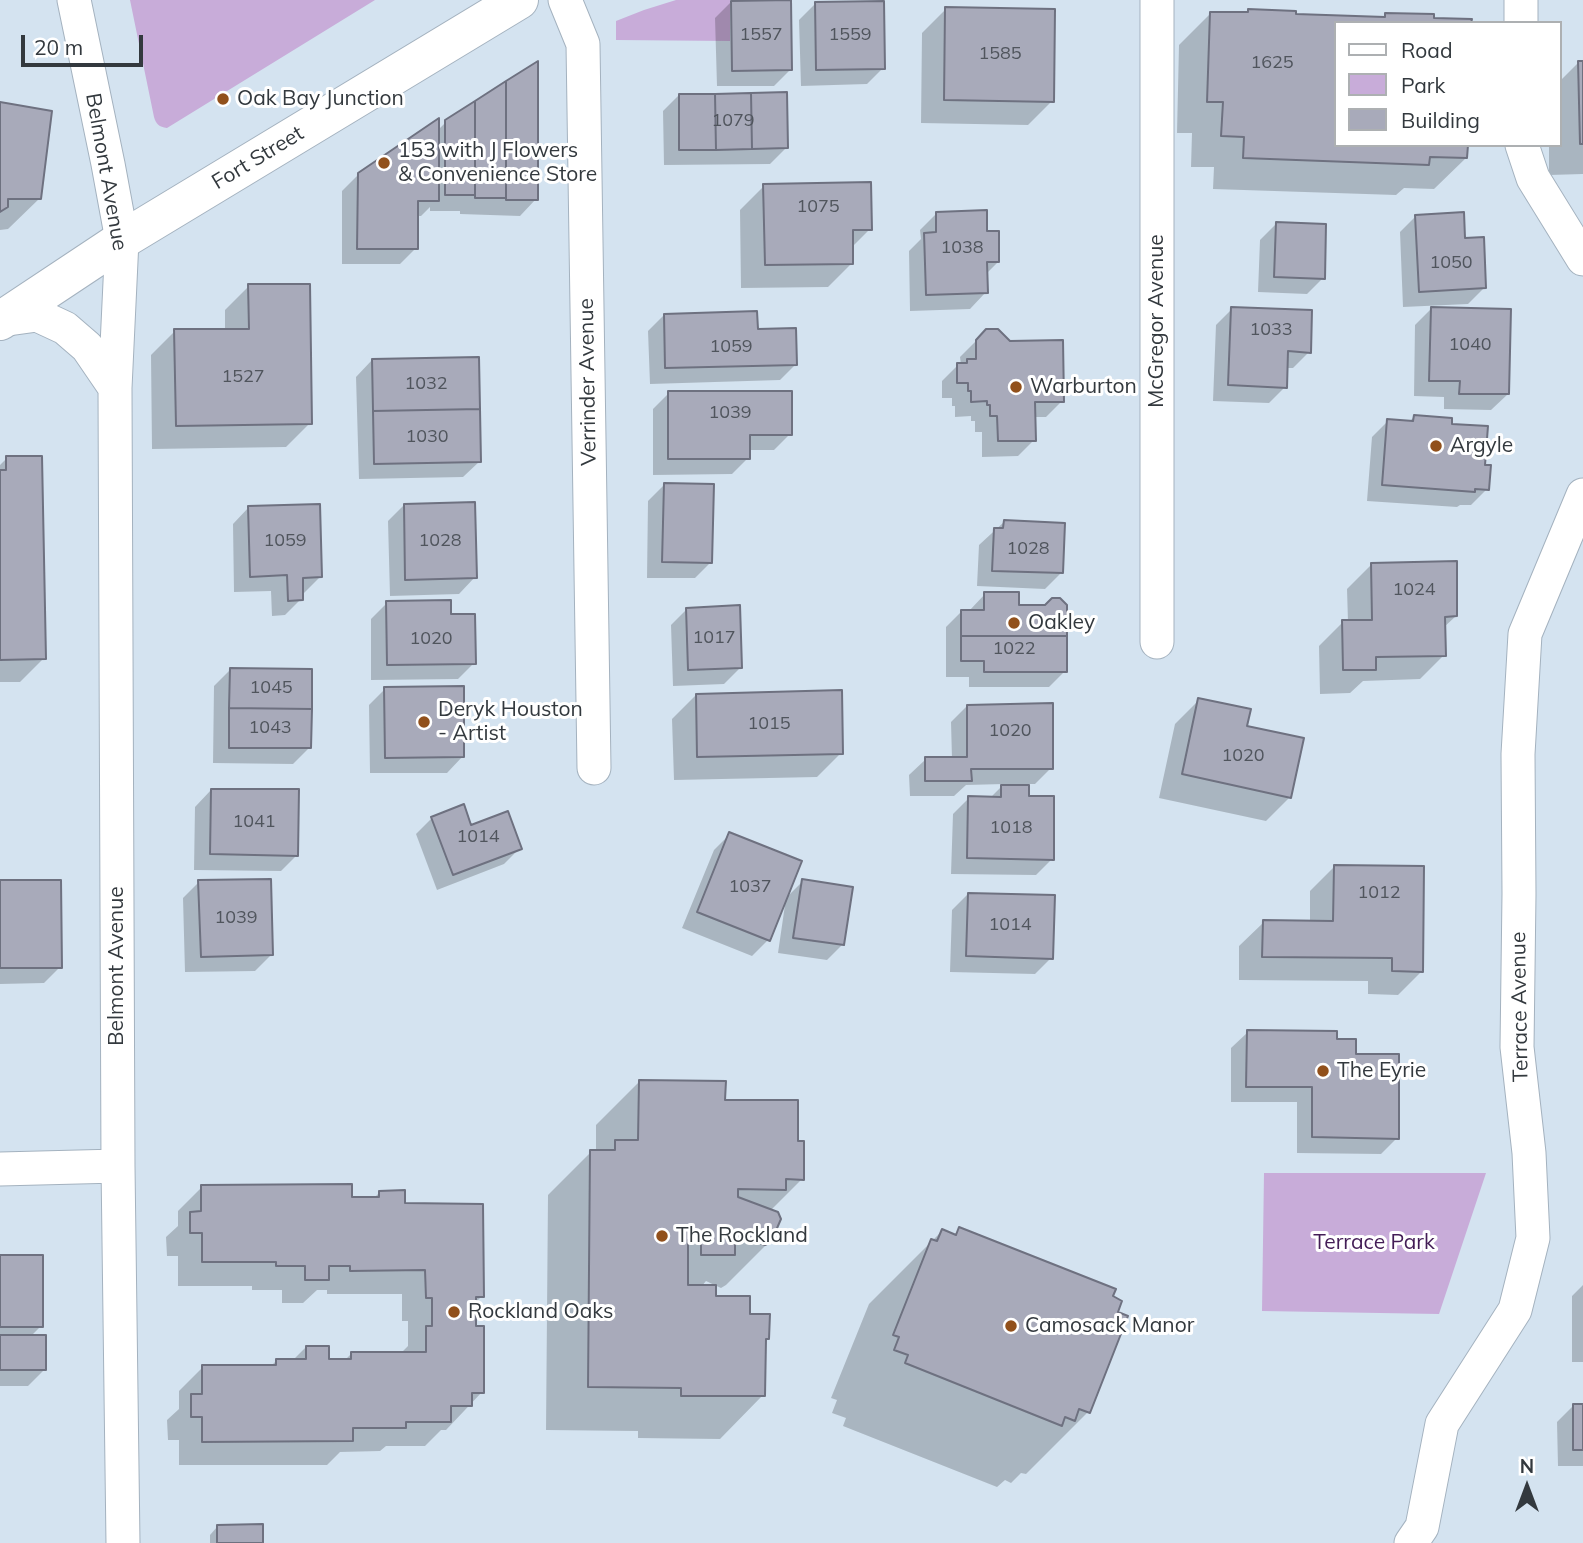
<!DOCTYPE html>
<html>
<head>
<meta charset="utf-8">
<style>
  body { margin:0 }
  #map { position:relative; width:1583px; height:1543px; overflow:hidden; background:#d4e3f0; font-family:Mulish,sans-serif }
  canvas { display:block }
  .legend { position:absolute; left:1334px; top:21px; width:228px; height:126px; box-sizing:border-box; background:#fff; border:2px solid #adb0b2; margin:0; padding:9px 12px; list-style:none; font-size:21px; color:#33393e }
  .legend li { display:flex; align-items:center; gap:14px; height:35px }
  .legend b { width:35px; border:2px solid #adb0b2 }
  .north { position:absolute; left:1492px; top:1452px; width:70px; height:70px; -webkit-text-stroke:5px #fff; paint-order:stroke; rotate:0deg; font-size:19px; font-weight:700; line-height:28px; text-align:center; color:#33393e }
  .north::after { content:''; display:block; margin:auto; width:24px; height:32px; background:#33393e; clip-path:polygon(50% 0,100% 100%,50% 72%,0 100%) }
  .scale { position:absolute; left:21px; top:35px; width:122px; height:32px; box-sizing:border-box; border:4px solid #33393e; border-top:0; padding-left:9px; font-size:21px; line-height:24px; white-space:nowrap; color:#33393e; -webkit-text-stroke:5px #fff; paint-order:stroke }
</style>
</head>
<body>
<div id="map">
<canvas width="1583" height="1543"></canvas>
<ul class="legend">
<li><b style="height:9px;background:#fff"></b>Road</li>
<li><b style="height:19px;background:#c8acd9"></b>Park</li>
<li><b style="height:19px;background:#a8aaba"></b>Building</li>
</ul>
<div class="north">N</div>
<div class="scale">20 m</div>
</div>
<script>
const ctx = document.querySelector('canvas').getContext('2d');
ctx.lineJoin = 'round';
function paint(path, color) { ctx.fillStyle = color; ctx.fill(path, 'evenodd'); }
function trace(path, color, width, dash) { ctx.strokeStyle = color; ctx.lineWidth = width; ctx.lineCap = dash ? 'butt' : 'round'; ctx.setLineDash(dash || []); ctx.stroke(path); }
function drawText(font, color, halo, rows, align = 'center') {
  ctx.font = font + ' Mulish,sans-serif'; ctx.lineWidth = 6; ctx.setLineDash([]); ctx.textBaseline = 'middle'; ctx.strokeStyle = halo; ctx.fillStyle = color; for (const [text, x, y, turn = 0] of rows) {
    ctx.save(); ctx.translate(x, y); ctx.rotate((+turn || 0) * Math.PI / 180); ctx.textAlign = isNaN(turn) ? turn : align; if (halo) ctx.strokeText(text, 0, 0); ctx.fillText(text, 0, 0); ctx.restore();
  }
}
paint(new Path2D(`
  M130 0H375L167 128C159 127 156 124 154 117Z
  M676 0H730V41L616 40V21L644 10Z
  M1264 1173H1486L1439 1314 1262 1311Z`), '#c8acd9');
paint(new Path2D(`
  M731 2 790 70 774 86H717L715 18Z
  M815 4 883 68 867 84 801 86 799 20Z
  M946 9 1052 101 1028 125 921 123 922 33Z
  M1248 11 1294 16 1382 19 1386 15 1432 16 1336 23V145L1466 158 1434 189 1404 188 1396 195 1213 189 1214 167H1191L1192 133H1177L1179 45 1211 13 1246 14Z
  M1579 62H1583V174L1549 175V145H1560V81Z
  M679 95 786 148 770 164 664 165 663 111Z
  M0 103 40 198 8 229 0 230Z
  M446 122 536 199 520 216 460 214V211H430V207L421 216H416V248L400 264H342V191L359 174 437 131Z
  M764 186 870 229 851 248 852 263 828 287 741 288 740 210Z
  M936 214 985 233 998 262 986 274V292L970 309 910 311 909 251 921 239 920 230Z
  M1416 216 1463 240 1484 288 1468 304 1403 307 1400 232Z
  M1276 224 1323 278 1307 294 1258 292 1260 240Z
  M249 286 310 423 286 447 152 449 151 355 175 331H225V310Z
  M1232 309 1309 352 1293 368H1286L1285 387 1269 403 1213 401 1216 325Z
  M1431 309 1508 394 1491 410 1444 409V397L1414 396 1415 325Z
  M664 315 756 331 796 364 780 380 650 384 648 331Z
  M986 331 1062 401 1046 417H1034V440L1018 456 982 457V432H975V421H971V416L955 417V406H952V398H942V381L958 365H961L960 357Z
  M372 360 480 461 463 477 359 479 356 377Z
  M669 393 790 434 774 450H748V458L732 474 653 475V409Z
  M1414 417 1450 425 1483 466 1487 489 1471 505H1460L1457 507 1367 501 1372 437 1388 421 1409 422Z
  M7 458 44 658 20 682H0V465Z
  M664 485 711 562 695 578H647L648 501Z
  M404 505 475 577 459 594 390 596 388 521Z
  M249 507 320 577 304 593H301V599L285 615 272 616 271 591 234 592 233 524Z
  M1004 522 1061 573 1045 589 977 586 979 545Z
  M1371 565 1456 616 1443 628 1444 655 1420 679 1363 681 1350 693 1320 694 1319 646 1343 622H1348L1347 589Z
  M985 594 1018 607 1065 671 1049 687H969V677H946V627L962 611H969Z
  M387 603 449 616 474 663 458 679 371 680V619Z
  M687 609 740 668 724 684 673 686 671 625Z
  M230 670 309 748 293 764 213 763 214 686Z
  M385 689 463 756 447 773H370L369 705Z
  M696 695 841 753 817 777 674 780 672 719Z
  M1199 700 1245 727 1290 797 1266 821 1159 798 1175 724Z
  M967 706 1051 768 1035 784H1027V798L1052 859 1036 875 951 874 953 814 969 798H990L1004 784 966 785 954 796H910L909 775 926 759H952L951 722Z
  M211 790 297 855 281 871 194 870 195 807Z
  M432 818 470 827 520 848 504 864 437 890 416 834Z
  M730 834 768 940 752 956 682 928 714 850Z
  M1334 867 1422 971 1398 995 1368 994V981L1239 980V946L1264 922H1310V891Z
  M803 881 843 944 827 960 778 953 786 898Z
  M0 882 60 967 44 983 0 984Z
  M199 882 271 955 255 971 185 972 183 898Z
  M968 894 1051 958 1035 974 950 972 952 910Z
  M1248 1032 1336 1040 1354 1056 1397 1138 1381 1154 1297 1153V1102H1231V1048Z
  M639 1082 723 1101 796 1143 802 1179 770 1211V1241L726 1285 721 1288 706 1281 701 1287 714 1298 748 1315 768 1339 764 1342 763 1395 720 1439 638 1438V1431L546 1430 548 1195 591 1152H596V1125Z
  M202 1187 350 1198H374L379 1193 404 1205 482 1296 474 1304 475 1328 482 1392 446 1430H441L425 1446H386L380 1451 340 1452 327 1465H179V1440H168L167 1420 179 1409V1391L203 1367H270L277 1360H293L306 1347 328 1360H345L351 1354 402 1352 408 1346V1321H402V1294H327V1290H317L303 1303H282V1290H252V1286H178V1256H167L166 1237 178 1226V1211Z
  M959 1229 1110 1297 1088 1412 1026 1474 1021 1473 1011 1483 1005 1480 997 1487 843 1426 846 1418 832 1413 837 1400 831 1398 869 1304 942 1231 953 1236Z
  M0 1257 41 1326 31 1336 44 1370 28 1386H0Z
  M1583 1285V1362H1572V1296Z
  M1573 1406H1583V1466H1558L1557 1422Z
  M217 1527 261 1543H210V1535Z`), '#0003');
const building = new Path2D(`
  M791 0 792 70 732 71 731 1Z
  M884 1 885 69 816 70 815 2Z
  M945 7 1055 9 1054 102 944 100Z
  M1248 9 1296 11V14L1385 17V13L1434 14V18L1472 19 1471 23H1336V145H1468L1467 158 1430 157 1429 165 1243 158 1244 137 1221 136 1223 102H1207L1210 12H1248Z
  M538 61V200H506V81Z
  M1578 61H1583V144H1580Z
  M506 81V198H475V101Z
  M787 92 788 148 752 149 751 93Z
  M751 93 752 149 716 150 715 94Z
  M679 94H715L716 150H679Z
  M475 101V195H445V120Z
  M0 102 52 111 41 199H8V207L0 212Z
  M439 118V201H418V249H357L358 173Z
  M871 182 872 230H853V264L765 265 763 184Z
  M987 210V231H999V262H987L988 293 926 295 924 233 936 232V212Z
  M1464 212 1465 238 1484 237 1486 288 1419 292 1415 215Z
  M1276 222 1326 224 1325 279 1274 277Z
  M248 284H310L312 424 176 426 174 329H249Z
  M1231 307 1312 310 1311 353 1288 351 1287 388 1228 385Z
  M1431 307 1511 309 1509 394H1459L1460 381H1429Z
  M757 311 758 329 796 328 797 365 665 368 664 314Z
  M986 329H998L1010 341 1063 340 1064 402H1035L1036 441H998L997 416H990V405H987V401L971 402V391H968V383H957V363H967V359H976V340Z
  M479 357 480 409 373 411 372 359Z
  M668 391H792V435H750V459H668Z
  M480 409 481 462 374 464 373 411Z
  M1414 415 1452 418V424L1488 426 1485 465H1491L1489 490 1475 489V492L1382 485 1387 419 1413 421Z
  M6 456H42L46 659 0 660V470H6Z
  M664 483 714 484 712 563 662 562Z
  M475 502 477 578 405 580 404 504Z
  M320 504 322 577 303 578V600L288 601 287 575 250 577 248 506Z
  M1004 520 1065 523 1063 573 992 571 994 528H1003Z
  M1457 561V616L1445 617 1446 656 1376 657V670H1343L1342 620H1372L1371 563Z
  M984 592H1019V605H1045L1052 598H1060L1067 605V636H961V610H984Z
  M451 600V614H475L476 664 387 665 386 601Z
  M740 605 742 668 688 670 686 608Z
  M961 636H1067V672H984V661H961Z
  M230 668 312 669V709L229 708Z
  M464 686V757L385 758 384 687Z
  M842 690 843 754 697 757 696 694Z
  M1198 698 1251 709 1247 726 1304 738 1291 798 1182 774Z
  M1053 703V769H971L972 781H925V757H967V705Z
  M229 708 312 709 311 748H229Z
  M1001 785H1029V796H1054V860L967 858 968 796 1001 797Z
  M211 789H299L298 856 210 854Z
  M464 804 471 825 508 811 522 849 453 875 431 817Z
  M729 832 802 861 770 941 697 912Z
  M1334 865 1424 866 1423 972 1392 971V958L1262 957 1263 920 1333 921Z
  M271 879 273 955 201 957 198 880Z
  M802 879 853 887 844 945 793 938Z
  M0 880H61L62 968H0Z
  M968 893 1055 895 1053 959 966 956Z
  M1247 1030 1337 1031V1039H1356V1054H1399V1139L1312 1137V1087H1246Z
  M639 1080 726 1081 725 1100H798V1141H804V1180L786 1179V1190L738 1189V1197L778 1212 781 1219 771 1242 765 1245 735 1233V1255H701V1240H688V1285H716V1296H750V1314H770L769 1339H766L765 1396H681V1388L588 1387 590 1150H615V1140H638Z
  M352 1184V1197H379V1191L405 1190V1203L483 1204 484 1297H476V1326H484V1393H472V1406H451V1422H406V1428H353V1441L202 1442V1417H191V1394H202V1365H276V1359H306V1346H329V1359H351V1352H426V1326H432V1298H426L425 1270 350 1271V1266H329V1280H305V1266H276V1262H202V1233H190V1212L201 1211V1185Z
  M959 1227 1116 1289 1113 1296 1122 1301 1118 1312 1128 1316 1090 1413 1079 1409 1075 1421 1065 1417 1062 1426 905 1363 908 1355 894 1350 899 1337 893 1335 931 1239 937 1241 942 1229 956 1235Z
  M0 1255H43V1327H0Z
  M0 1335H46V1370H0Z
  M1573 1404H1583V1450H1573Z
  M263 1524V1543H217V1525Z`);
paint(building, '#a8aaba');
trace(building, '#6e7180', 2);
const minor = new Path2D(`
  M74 0 108 164 122 240 115 388 118 1166 123 1543
  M565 0 583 44 594 768
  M1157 0V642
  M1521 23V0
  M1522 145 1533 178 1583 259
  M1 320 37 315 65 328 87 347 115 388
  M0 1169 118 1166
  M1411 1543 1422 1527 1442 1424 1515 1310 1533 1238 1529 1153 1517 1047 1519 894 1518 754 1525 634 1583 495`);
const secondary = new Path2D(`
  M0 321 122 240 519 0`);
trace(minor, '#a4b2bf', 35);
trace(secondary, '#a4b2bf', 40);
trace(minor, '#fff', 33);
trace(secondary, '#fff', 38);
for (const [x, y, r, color] of [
  [223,99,7,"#91501b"],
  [384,163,7,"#91501b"],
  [1016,387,7,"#91501b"],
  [1436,446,7,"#91501b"],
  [1014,623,7,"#91501b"],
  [424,722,7,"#91501b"],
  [1323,1071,7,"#91501b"],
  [662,1236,7,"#91501b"],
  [454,1312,7,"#91501b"],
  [1011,1326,7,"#91501b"]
]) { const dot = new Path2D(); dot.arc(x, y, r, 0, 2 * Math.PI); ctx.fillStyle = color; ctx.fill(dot); trace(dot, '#fff', 2.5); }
drawText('18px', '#50555d', null, [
  ["1557",761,35],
  ["1559",850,35],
  ["1585",1000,54],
  ["1625",1272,63],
  ["1079",733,121],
  ["1075",818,207],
  ["1038",962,248],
  ["1050",1451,263],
  ["1033",1271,330],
  ["1040",1470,345],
  ["1059",731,347],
  ["1527",243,377],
  ["1032",426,384],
  ["1039",730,413],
  ["1030",427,437],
  ["1059",285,541],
  ["1028",440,541],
  ["1028",1028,549],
  ["1024",1414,590],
  ["1017",714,638],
  ["1020",431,639],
  ["1022",1014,649],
  ["1045",271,688],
  ["1015",769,724],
  ["1043",270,728],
  ["1020",1010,731],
  ["1020",1243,756],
  ["1041",254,822],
  ["1018",1011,828],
  ["1014",478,837],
  ["1037",750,887],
  ["1012",1379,893],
  ["1039",236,918],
  ["1014",1010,925]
]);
drawText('21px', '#33393e', '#fff', [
  ["Oak Bay Junction",237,99],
  ["153 with J Flowers",398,151],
  ["& Convenience Store",398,175],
  ["Warburton",1030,387],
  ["Argyle",1450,446],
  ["Oakley",1028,623],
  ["Deryk Houston",438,710],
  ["- Artist",438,734],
  ["The Eyrie",1337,1071],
  ["The Rockland",676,1236],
  ["Rockland Oaks",468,1312],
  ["Camosack Manor",1025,1326]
], 'left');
drawText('21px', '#33393e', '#fff', [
  ["Fort Street",258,158,-31],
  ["Belmont Avenue",106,172,80],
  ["McGregor Avenue",1157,321,-90],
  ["Verrinder Avenue",588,382,-91],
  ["Belmont Avenue",117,966,-90],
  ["Terrace Avenue",1520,1007,-91]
]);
drawText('21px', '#431d56', '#fff', [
  ["Terrace Park",1374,1243]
]);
</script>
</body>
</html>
